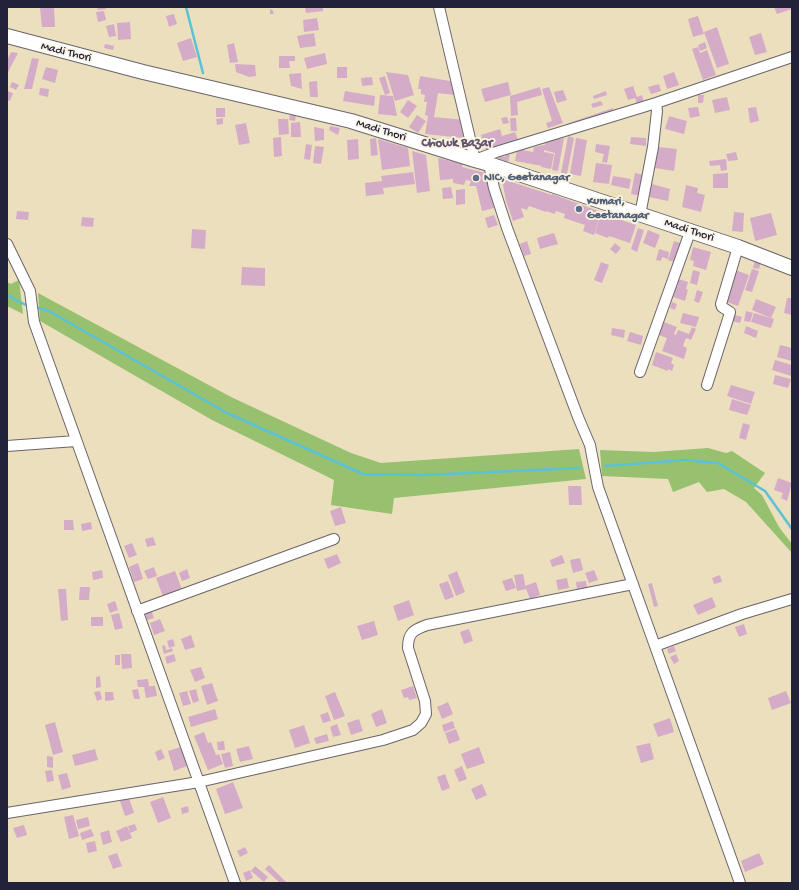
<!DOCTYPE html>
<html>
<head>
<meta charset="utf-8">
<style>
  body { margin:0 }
  #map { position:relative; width:799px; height:890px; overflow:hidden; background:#ecdfbe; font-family:"Gochi Hand",sans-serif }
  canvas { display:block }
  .frame { position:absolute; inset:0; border:8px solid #22223b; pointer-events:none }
</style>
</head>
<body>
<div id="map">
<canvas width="799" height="890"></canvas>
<div class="frame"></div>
</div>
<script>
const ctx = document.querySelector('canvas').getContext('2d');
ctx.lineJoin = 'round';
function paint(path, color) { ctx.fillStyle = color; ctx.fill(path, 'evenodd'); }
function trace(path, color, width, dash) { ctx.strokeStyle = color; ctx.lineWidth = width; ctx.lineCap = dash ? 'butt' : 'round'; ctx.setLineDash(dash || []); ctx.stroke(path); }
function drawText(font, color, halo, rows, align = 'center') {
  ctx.font = font + ' "Gochi Hand",sans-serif'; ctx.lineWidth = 3.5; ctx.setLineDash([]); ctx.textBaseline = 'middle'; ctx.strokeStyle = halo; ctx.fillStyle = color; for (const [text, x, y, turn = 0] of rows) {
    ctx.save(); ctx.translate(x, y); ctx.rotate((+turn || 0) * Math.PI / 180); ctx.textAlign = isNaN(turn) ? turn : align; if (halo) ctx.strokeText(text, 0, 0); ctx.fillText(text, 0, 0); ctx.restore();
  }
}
paint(new Path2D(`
  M19 280 23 314 7 306V282L11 284Z
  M38 293 231 397 351 453 381 463 579 449 586 479 394 498 392 514 331 505 334 480 212 420 40 321Z
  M708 448 726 453 732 451 765 473 754 488 762 495 779 527 792 544V553L746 502 724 489 707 492 699 482 673 492 668 479 602 476 600 450 654 452Z`), '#97c16e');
trace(new Path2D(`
  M186 7 203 73
  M7 295 24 304 30 306
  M35 307 49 311 227 413 363 474 423 475 579 468
  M605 466 685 460 718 463 765 491 792 529`), '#5ac1d7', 2.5);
paint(new Path2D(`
  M54 7 55 27H42L40 8Z
  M97 7H106V9L98 10Z
  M305 7H323V11L306 13Z
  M774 7H792V9L777 14Z
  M272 9 274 14H270V10Z
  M104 11 106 20 98 22 96 12Z
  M174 14 177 24 169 27 166 16Z
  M698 16 704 34 693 37 688 19Z
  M317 18 319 30 304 32 303 20Z
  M130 22 131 39 118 40 117 23Z
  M114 24 116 36 109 37 106 26Z
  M717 27 729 64 717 68 704 32Z
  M314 33 316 46 300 48 297 36Z
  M761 33 767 52 755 55 749 37Z
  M191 38 197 57 183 61 177 43Z
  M705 42 707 48 700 51 698 45Z
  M234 43 238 62 230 63 227 45Z
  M105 44 114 46 113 50 104 48Z
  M698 47 700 53 707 50 716 75 703 80 692 49Z
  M11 52 18 53 7 74V60Z
  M325 53 327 64 307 69 304 58Z
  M279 56H295V61H289L290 68H279Z
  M32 58 39 59 32 89H24Z
  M235 64 255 65 256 76 249 77 236 72Z
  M46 67 58 70 55 83 42 79Z
  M337 67H347V78H337Z
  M386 72 408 75 414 95 395 101Z
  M674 72 679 85 667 89 663 76Z
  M301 73 302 89 291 86 289 74Z
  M385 76 390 93 385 95 379 78Z
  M420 76 456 82 454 95 438 93 434 117 465 120 463 138 425 134 428 116 425 115 427 102H424L425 95 421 94V89H418Z
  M372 77 373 85 362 86 361 78Z
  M317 81 318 97H310L309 82Z
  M12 82 19 85 16 90 10 87Z
  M508 82 511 95 485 102 481 89Z
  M659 84 661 91 651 94 648 87Z
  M633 86 637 97 642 95 644 102 637 104 635 98 628 100 624 89Z
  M540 87 542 95 517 102 518 115 511 116 510 96Z
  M549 87 563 123 548 128 546 123 552 121 542 89Z
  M40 88 49 89 48 97 39 95Z
  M563 90 567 100 557 103 554 92Z
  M7 91 13 93 10 101 7 100Z
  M345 91 375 96 374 106 343 101Z
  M606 91 607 95 594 99 593 96Z
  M380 95 393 96 397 116 378 114Z
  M698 95H704L703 103H698Z
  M727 97 730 110 715 113 712 100Z
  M408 100 417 106 408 118 400 112Z
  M601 101 603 105 593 108 591 104Z
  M698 107 700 116 690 118 688 108Z
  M756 107 759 121 750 123 748 108Z
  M216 108H225V117H216Z
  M613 108 614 112 570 127 569 123Z
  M290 114 296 115 295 121 289 120Z
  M417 115 426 121 418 133 409 127Z
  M669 116 687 121 684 134 665 129Z
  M507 117 509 123 503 124 501 118Z
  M223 118V124L217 125 216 119Z
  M510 118H516L517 131H511Z
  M278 119H288L289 134 279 135Z
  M300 122 301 137H291V123Z
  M246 123 250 143 239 145 235 125Z
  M330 126 340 128 338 135 329 130Z
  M314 127 324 129V140L315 141Z
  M500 129 502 136 515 132 518 140 486 150 481 135Z
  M568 136 574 138 567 174 561 173Z
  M281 137 282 156 274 157 273 138Z
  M631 137 646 138V146L630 144Z
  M376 138 378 155 371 156 370 139Z
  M564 138 558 171 552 170 555 153 544 150V152L554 154 551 169 541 167 542 166 515 161 517 149 533 152 534 147 545 145V141Z
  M576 138 587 140 581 176 570 174Z
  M358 139 359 159 348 160 347 140Z
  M378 139 408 148 410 166 382 170Z
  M306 144 312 145 310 160 304 159Z
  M596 144 610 146 607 163 602 162 604 154 595 152Z
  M315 146 324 147 321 164 313 163Z
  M658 147 677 149 674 171 655 168Z
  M412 151 426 155 430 191 417 193Z
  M736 152 738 160 728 161 726 154Z
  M506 154 510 155 508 163 498 161 499 156 505 157Z
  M438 158 463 164 462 167 486 173 494 208 482 211 476 186H469L471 181 466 180 464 185 453 183V179L440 180Z
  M726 159 727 170 721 171 720 165 710 166 709 161Z
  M596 163 612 165 609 184 593 182Z
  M413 172 415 184 383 188 384 194 366 196 365 183 382 181 381 176Z
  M635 173 646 175 641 196 631 194Z
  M728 173V188H713V174Z
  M613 176 631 179 629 189 611 185Z
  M502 179 552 195V194L601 212 594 235 583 231 585 225 564 218 565 214 556 211 555 214 546 211V212L529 206 527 210 521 208 524 217 513 221 506 201Z
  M652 184 670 189 668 201 649 197Z
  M686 185 698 188 697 193 705 195 701 212 682 207Z
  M451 187 453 198 443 199 442 188Z
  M465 189V204L456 205V190Z
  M17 211 29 212 28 220 16 219Z
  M734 212 744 213 743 232 732 231Z
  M601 213 636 225 630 243 609 236 608 238 595 233Z
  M771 213 777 235 755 241 750 218Z
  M494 215 498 225 488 228 485 218Z
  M82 217 94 218 93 227 81 226Z
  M638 228 644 230 637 252 631 249Z
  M192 229 206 230 205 249 191 248Z
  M648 230 660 235 655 248 643 243Z
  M554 233 558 244 540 249 537 238Z
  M527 241 531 254 524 256 520 244Z
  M674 241 681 243 674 262 668 260Z
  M615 243 621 248 616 254 610 249Z
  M693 247 711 252 706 270 693 266 694 261 690 260Z
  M659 249 669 252 668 259 662 257 661 261 656 260Z
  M755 260 761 262 759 269 753 268Z
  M601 262 609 265 602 283 594 280Z
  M242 267 265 268V286L241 285Z
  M730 268 749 275 738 306 719 299Z
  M752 269 759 271 752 292 745 290Z
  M693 270 700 272 697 285 690 283Z
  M675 278 688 282 686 289 688 290 685 301 673 297 676 286 681 287 673 284Z
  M697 290 703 292 699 303 694 301Z
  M787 298H792V315L784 313Z
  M756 299 776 307 771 318 752 310Z
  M672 302 677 304 675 310 670 308Z
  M746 311 753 313 750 322 744 321Z
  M683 313 699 317 696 327 680 323Z
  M754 313 774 319 771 328 751 322Z
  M732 314 742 317 740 323 731 321Z
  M664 322 677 327 674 334 676 335 678 330 689 334 692 327 696 329 691 340 686 338 683 346 687 348 684 359 662 351 667 338 659 335Z
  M746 326 758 331 756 338 744 333Z
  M612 328 625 330 624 338 611 335Z
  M630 332 643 336 641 345 627 341Z
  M780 345 792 348V361L777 357Z
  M656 352 673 358 671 363 674 365 672 371 668 369V371L652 365Z
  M775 360 792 365 791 376 772 370Z
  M775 375 791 379 788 388 773 384Z
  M731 385 755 392 751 404 727 396Z
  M732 399 751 405 747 415 729 410Z
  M743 423 750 425 746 440 739 438Z
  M778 478 792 483 787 501 781 498 783 493 774 490Z
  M568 486H581L582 505H569Z
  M341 507 346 523 335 526 330 511Z
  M64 520H73L74 530H64Z
  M91 522 92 529 82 531 81 524Z
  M153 537 156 545 147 547 145 539Z
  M132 543 137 555 129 558 124 546Z
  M337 554 341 563 328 569 324 559Z
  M562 555 565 563 552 567 550 560Z
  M580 558 583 570 573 573 570 560Z
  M138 563 143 579 134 582 129 567Z
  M154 567 157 576 148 579 144 571Z
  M187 569 190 578 182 581 179 573Z
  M102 570 103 578 93 580 92 572Z
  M594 570 598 580 589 583 585 573Z
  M175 571 183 592 164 599 156 578Z
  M457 571 465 592 456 596 448 575Z
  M523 574 526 589 517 591 514 575Z
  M720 575 722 582 714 584 712 578Z
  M512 578 516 588 506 591 502 581Z
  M567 578 569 588 558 590 556 580Z
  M448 581 454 597 445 600 439 584Z
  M586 581 587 588 577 589 576 582Z
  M536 582 540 595 530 599 525 586Z
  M652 583 658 606 654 607 648 584Z
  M80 587H90L89 600H79Z
  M58 589H66L68 620 61 621Z
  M712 597 716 607 698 615 693 605Z
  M409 600 414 615 398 621 393 606Z
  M115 601 118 610 110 613 107 604Z
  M150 607 154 618 147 620 144 610Z
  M119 613 123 628 115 630 111 615Z
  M91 617H103V626H91Z
  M160 619 165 631 154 635 150 623Z
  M374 621 378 635 362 640 357 626Z
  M744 624 747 634 739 637 735 627Z
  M469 629 473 641 464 644 460 632Z
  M191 635 195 647 185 650 181 639Z
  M173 639 175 646 169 648 167 641Z
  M165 645 166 650 172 648 173 651 164 654 162 646Z
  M674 646 676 651 669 654 667 649Z
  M121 654H131L132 668 122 669Z
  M174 654 176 661 167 664 165 657Z
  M676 654 679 661 674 664 670 657Z
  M115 655H120V665H115Z
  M201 667 205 678 195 682 190 670Z
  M100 676 101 687 96 688V677Z
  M148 679 149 686H155L157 696 146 698 144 687H138L137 680Z
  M212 683 218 701 207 705 201 686Z
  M413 686 417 698 409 700 408 697 404 698 401 690Z
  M138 689 140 699H134L132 690Z
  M196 689 199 701 193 703 189 691Z
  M100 691 102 699 97 701 94 692Z
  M187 691 191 704 183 706 179 693Z
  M786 691 791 703 772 710 768 698Z
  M105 692H113L114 700 105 701Z
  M335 692 345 716 334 720 325 696Z
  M448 702 453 714 442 719 437 707Z
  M215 709 218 719 191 727 188 717Z
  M382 709 387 723 376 727 371 714Z
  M328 712 331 721 323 723 320 715Z
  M670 718 674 732 658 737 653 724Z
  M359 719 363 731 351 735 347 723Z
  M453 721 455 728 444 732 442 725Z
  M55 722 63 752 53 755 45 725Z
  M337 724 341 735 333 737 330 727Z
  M304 725 310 743 295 748 289 730Z
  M456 729 460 740 449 744 445 733Z
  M204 732 208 743 211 742 216 755 219 754 223 764 208 770 194 736Z
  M327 734 329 741 316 744 314 738Z
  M224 741 225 750H218L217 742Z
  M650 743 654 759 641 763 636 746Z
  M249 746 253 759 240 762 236 749Z
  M181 747 187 766 174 771 168 751Z
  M479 747 485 763 467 769 461 754Z
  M95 749 98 760 75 766 72 755Z
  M161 749 165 758 158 761 155 752Z
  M230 752 233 766 225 768 221 754Z
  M47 756 53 757V768L47 767Z
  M462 766 467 779 459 782 454 770Z
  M52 770 54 781 47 782 45 771Z
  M67 773 71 787 62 790 58 775Z
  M445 774 450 788 442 791 437 777Z
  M233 782 243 808 225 814 216 789Z
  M482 784 487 795 476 800 471 789Z
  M163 797 171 818 158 823 150 802Z
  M129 798 134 813 125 816 120 801Z
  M188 806 189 812 182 814 181 808Z
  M73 815 79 836 69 839 64 817Z
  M88 817 90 826 78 829 76 820Z
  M135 824 137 830 130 833 128 826Z
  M24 825 27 835 17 838 13 828Z
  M127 826 132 838 121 842 116 831Z
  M91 829 94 836 82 840 80 833Z
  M109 830 112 842 103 845 100 833Z
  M95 841 97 851 88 853 86 843Z
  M245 847 248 853 240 857 237 851Z
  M117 853 122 866 113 869 108 856Z
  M759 853 764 864 745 872 741 861Z
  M269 865 287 883H280L265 869Z
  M255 866 268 877 264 882 251 871Z
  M250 870 253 878 246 881 243 873Z`), '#d5acc7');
const minor = new Path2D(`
  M439 7 475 160 496 152 656 103 792 57
  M489 164 494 188 507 228 578 417 590 445 598 487 740 883
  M640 215 653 147 657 111 656 103
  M7 244 30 291 34 322 235 883
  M640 372 690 232
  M707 385 728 319 730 312 722 307 721 304 738 247
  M7 446 76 441
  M137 611 334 539
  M655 646 742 614 792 599
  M7 813 199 782 383 740 413 730 421 723 426 714 425 701 408 648C408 633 413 630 427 625L633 584`);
const secondary = new Path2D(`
  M7 36 143 72 351 121 475 160 489 164 738 247 792 268`);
trace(minor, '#696469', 12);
trace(secondary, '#696469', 16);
trace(minor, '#fff', 10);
trace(secondary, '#fff', 14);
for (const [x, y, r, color] of [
  [476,178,4,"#5c6f8a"],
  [579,209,4,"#5c6f8a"]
]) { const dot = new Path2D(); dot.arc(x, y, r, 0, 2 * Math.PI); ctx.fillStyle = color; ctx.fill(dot); trace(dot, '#fcf5e5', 1.5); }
drawText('12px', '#22223b', '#fcf5e5', [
  ["Madi Thori",66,53,14],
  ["Madi Thori",381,131,17],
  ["Madi Thori",689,231,18]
]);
drawText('bold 12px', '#4e5e75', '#fcf5e5', [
  ["NIC, Geetanagar",484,178],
  ["Kumari,",587,202],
  ["Geetanagar",587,216]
], 'left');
drawText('bold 13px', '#61526c', '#fcf5e5', [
  ["Chowk Bazar",457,144]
]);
</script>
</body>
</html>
